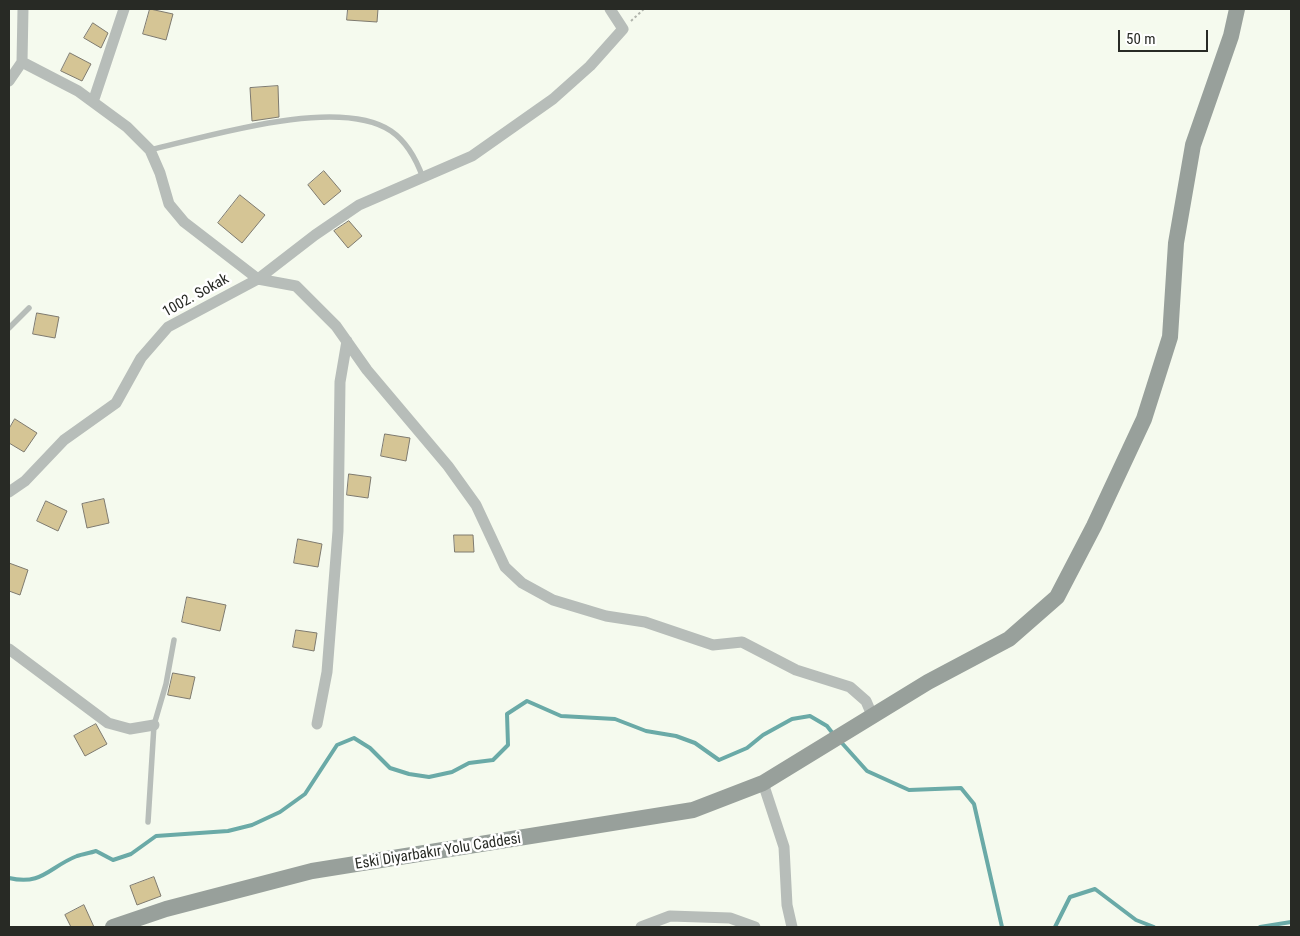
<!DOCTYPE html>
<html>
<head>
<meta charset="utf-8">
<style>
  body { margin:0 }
  #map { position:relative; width:1300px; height:936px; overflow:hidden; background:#f5faee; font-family:"Roboto Condensed",sans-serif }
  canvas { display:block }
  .frame { position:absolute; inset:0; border:10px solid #282a25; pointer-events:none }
  .scale { position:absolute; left:1118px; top:30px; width:90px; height:22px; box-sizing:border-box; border:2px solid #282a25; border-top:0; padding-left:6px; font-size:15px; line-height:18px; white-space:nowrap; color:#282a25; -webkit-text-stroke:4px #fff; paint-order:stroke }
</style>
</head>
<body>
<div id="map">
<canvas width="1300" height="936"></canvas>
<div class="frame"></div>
<div class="scale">50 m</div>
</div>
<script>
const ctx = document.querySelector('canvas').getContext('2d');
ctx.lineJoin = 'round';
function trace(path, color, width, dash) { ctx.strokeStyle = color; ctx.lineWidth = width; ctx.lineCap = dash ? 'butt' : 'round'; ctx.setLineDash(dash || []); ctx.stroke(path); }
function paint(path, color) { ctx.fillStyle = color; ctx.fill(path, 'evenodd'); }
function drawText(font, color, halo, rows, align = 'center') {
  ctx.font = font + ' "Roboto Condensed",sans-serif'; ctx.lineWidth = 5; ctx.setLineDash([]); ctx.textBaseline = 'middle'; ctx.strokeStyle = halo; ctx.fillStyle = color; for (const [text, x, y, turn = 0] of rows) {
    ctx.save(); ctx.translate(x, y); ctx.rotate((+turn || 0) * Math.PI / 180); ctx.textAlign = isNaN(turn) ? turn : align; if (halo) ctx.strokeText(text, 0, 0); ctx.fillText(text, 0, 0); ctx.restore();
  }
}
trace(new Path2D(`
  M841 742 867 771 909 790 961 788 974 804 1002 927
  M9 878C42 886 49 867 77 856 83 854 90 853 96 851L113 860 131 854 156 836 228 831 252 825 280 812 305 794 337 745 354 738 370 748 390 768 409 774 429 777 452 772 469 763 493 760 508 745 507 714 527 701 561 716 615 719 646 731 676 736 695 743 719 760 747 748 763 735 792 719 810 716 827 726 834 735
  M1055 927 1070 897 1095 889 1136 920 1154 927
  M1260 927 1291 922`), '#6aaaa7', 4);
const building = new Path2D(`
  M150 9 173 14 166 40 143 34Z
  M348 9H378L377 22 347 20Z
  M93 23 108 33 101 48 84 38Z
  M70 53 91 64 82 81 61 71Z
  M278 86 279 117 252 121 250 88Z
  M324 171 341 191 324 205 308 185Z
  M240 195 265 215 242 243 218 223Z
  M349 221 362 236 348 248 334 231Z
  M37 313 59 317 55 338 33 334Z
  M15 419 37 433 24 452 9 443V429Z
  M385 434 410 438 406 461 381 456Z
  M349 474 371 477 368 498 347 495Z
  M104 499 109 523 87 528 82 504Z
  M46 501 67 511 58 531 37 521Z
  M454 535H473L474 552H455Z
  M298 539 322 544 318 567 294 563Z
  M9 563 28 570 20 595 9 591Z
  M187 597 226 605 220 631 182 622Z
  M296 630 317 633 314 651 293 647Z
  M173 673 195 677 190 699 168 695Z
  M96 724 107 744 85 756 74 736Z
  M154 877 161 896 137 905 130 886Z
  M84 905 94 927H71L65 915Z`);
paint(building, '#d5c595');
trace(building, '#7e7a6f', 1);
trace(new Path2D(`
  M631 21 644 9`), '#b0b4ab', 2, [2.5, 2.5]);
trace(new Path2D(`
  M150 150C209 136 339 96 391 131 407 142 417 161 423 178
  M9 328 29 308
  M148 822 154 725 166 684 174 640`), '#b7bdb9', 5.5);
trace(new Path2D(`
  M22 62 78 91 127 127 150 150 160 173 169 204 184 222 258 279 296 286 336 326 367 370 448 466 476 505 505 567 522 583 553 600 606 616 645 622 713 645 742 642 796 670 850 687 866 701 872 715
  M9 81 22 62 23 9
  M93 102 124 9
  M9 492 25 481 64 440 116 403 141 358 168 327 258 279 315 235 359 205 472 156 553 99 590 66 623 29 610 9
  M9 649 108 723 130 729 154 725
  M317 724 327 672 338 531 340 382 347 341
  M763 783 784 847 787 905 792 927
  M641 927 670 916 730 918 755 927`), '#b7bdb9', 11);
trace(new Path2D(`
  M113 927 166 909 312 871 693 810 763 783 928 682 1009 639 1057 597 1094 526 1144 419 1170 337 1176 243 1193 145 1231 36 1237 9`), '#98a09b', 16);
drawText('15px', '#282a25', '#fff', [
  ["1002. Sokak",196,296,-29],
  ["Eski Diyarbakır Yolu Caddesi",438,852,-9]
]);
</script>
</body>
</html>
